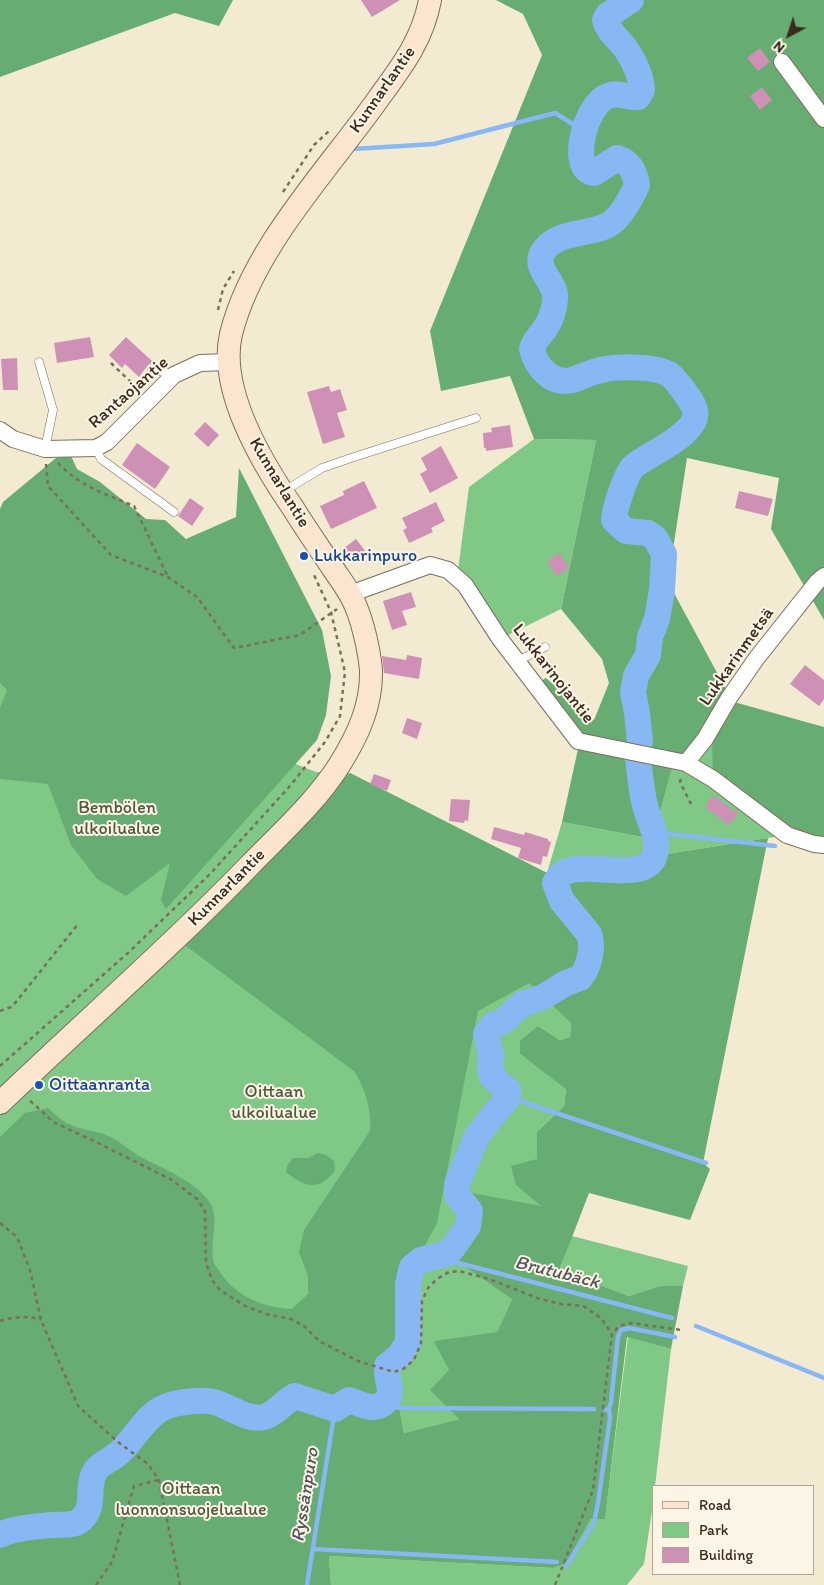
<!DOCTYPE html>
<html>
<head>
<meta charset="utf-8">
<style>
  body { margin:0 }
  #map { position:relative; width:824px; height:1585px; overflow:hidden; background:#f2ebd2; font-family:Itim,sans-serif }
  canvas { display:block }
  .legend { position:absolute; left:652px; top:1485px; width:162px; height:90px; box-sizing:border-box; background:#fcf5e5; border:1px solid #afa495; margin:0; padding:6px 9px; list-style:none; font-size:15px; color:#3b2a1e }
  .legend li { display:flex; align-items:center; gap:10px; height:25px }
  .legend b { width:25px; border:1px solid #afa495 }
  .north { position:absolute; left:764px; top:10px; width:50px; height:50px; -webkit-text-stroke:4px #fcf5e5; paint-order:stroke; rotate:220deg; font-size:14px; font-weight:700; line-height:20px; text-align:center; color:#3b2a1e }
  .north::after { content:''; display:block; margin:auto; width:18px; height:22px; background:#3b2a1e; clip-path:polygon(50% 0,100% 100%,50% 72%,0 100%) }
</style>
</head>
<body>
<div id="map">
<canvas width="824" height="1585"></canvas>
<ul class="legend">
<li><b style="height:6px;background:#fbe5cf"></b>Road</li>
<li><b style="height:14px;background:#7fc885"></b>Park</li>
<li><b style="height:14px;background:#cf90b5"></b>Building</li>
</ul>
<div class="north">N</div>
</div>
<script>
const ctx = document.querySelector('canvas').getContext('2d');
ctx.lineJoin = 'round';
function paint(path, color) { ctx.fillStyle = color; ctx.fill(path, 'evenodd'); }
function trace(path, color, width, dash) { ctx.strokeStyle = color; ctx.lineWidth = width; ctx.lineCap = dash ? 'butt' : 'round'; ctx.setLineDash(dash || []); ctx.stroke(path); }
function drawText(font, color, halo, rows, align = 'center') {
  ctx.font = font + ' Itim,sans-serif'; ctx.lineWidth = 4; ctx.setLineDash([]); ctx.textBaseline = 'middle'; ctx.strokeStyle = halo; ctx.fillStyle = color; for (const [text, x, y, turn = 0] of rows) {
    ctx.save(); ctx.translate(x, y); ctx.rotate((+turn || 0) * Math.PI / 180); ctx.textAlign = isNaN(turn) ? turn : align; if (halo) ctx.strokeText(text, 0, 0); ctx.fillText(text, 0, 0); ctx.restore();
  }
}
paint(new Path2D(`
  M534 439 596 440 561 609 504 637 458 570 469 487Z
  M0 649 316 772 350 773 547 873 562 822 653 839 674 759 728 693 787 835 547 873 571 1023 570 1037 560 1040 538 1026 520 1054 566 1088 564 1106 537 1132V1160L542 1206 512 1299 497 1332 449 1370 459 1419 404 1433 397 1395 0 1585ZM418 1257 412 1267 407 1334 398 1287Z
  M572 1236 688 1266 683 1286H660L629 1296 559 1272Z
  M628 1337 671 1349 655 1486H653V1504L644 1564 627 1585H331L329 1556 553 1568 566 1564 591 1519 605 1518Z`), '#7fc885');
paint(new Path2D(`
  M0 0H233L219 26 175 13 0 77Z
  M496 0H824V620L771 529 779 478 687 458 668 582 728 693 686 755 674 760 653 839 562 822 578 749 568 723 537 683 546 678 594 720 609 683 602 659 561 609 596 440 534 439 510 376 441 391 430 331 542 55 523 14Z
  M71 456 77 469 100 482 146 519 165 520 186 539 236 517 239 468 322 630 331 676 326 715 317 740 166 909 161 900 170 863 126 896 97 879 71 845 48 784 0 779V708L7 690 0 683V509L3 502 56 458Z
  M734 702 824 727V840L817 839 760 813 713 779 712 738Z
  M350 773 547 873 768 838 703 1163 710 1169 690 1220 589 1193 559 1271 629 1296 660 1286H683L671 1349 627 1337 605 1519H591L566 1564 553 1568 329 1556 331 1585H0V1137L25 1113 48 1108C54 1113 61 1121 69 1124 80 1130 94 1130 106 1135 118 1140 129 1150 141 1157 165 1170 190 1178 208 1200 222 1217 208 1242 214 1263 215 1266 218 1269 220 1272 235 1296 264 1308 292 1309L308 1294V1276L299 1252 304 1230 370 1131C372 1110 365 1088 354 1071L186 946ZM529 983 571 1023 570 1037 560 1040 538 1026 520 1041V1054L566 1089 564 1106 537 1132V1159L511 1166 516 1185 541 1206 466 1192 453 1258 512 1299 497 1332 434 1341 449 1370 430 1390 459 1419 404 1433 397 1395 378 1380 376 1358H397L405 1349 408 1342 409 1275 437 1223 478 1011Z
  M318 1153 326 1155 334 1161 335 1171C318 1191 306 1188 286 1172L287 1166 293 1158H308Z`), '#67ac72');
trace(new Path2D(`
  M352 149 434 144 555 113 584 131
  M653 832 775 846
  M508 1097 706 1163
  M435 1257 672 1318
  M696 1326 824 1378
  M381 1406 405 1408 594 1409
  M606 1410 609 1409 611 1402 618 1337 621 1330 629 1328 675 1337
  M313 1549 557 1562
  M566 1566 594 1523 598 1503 610 1418 609 1409
  M307 1585 335 1409`), '#88b7f3', 4.5);
trace(new Path2D(`
  M631 0 608 15 605 20C608 32 619 39 626 49 634 61 641 76 642 90L638 97C629 99 618 91 608 96 584 105 569 171 594 173L617 158C630 162 635 172 637 185 631 198 621 218 608 225 589 235 559 231 545 249 531 266 552 278 555 294 556 306 551 321 544 330 539 337 534 341 532 349 536 367 552 385 572 380 582 377 591 372 601 370 618 366 654 366 669 374 675 378 691 400 694 407 705 433 646 454 633 467 626 474 614 510 614 520L626 531 648 533 655 538 664 554 662 590 657 619 650 637 648 655 636 676 633 692 637 713 640 741
  M0 1535C12 1528 38 1526 52 1525 62 1524 72 1527 81 1520 97 1505 85 1486 96 1470 101 1463 113 1459 120 1452 134 1439 148 1413 165 1407 177 1402 202 1399 214 1402 230 1406 247 1421 264 1417 276 1414 283 1402 295 1396L335 1409 349 1400C361 1404 376 1413 386 1401 389 1398 390 1394 390 1390 389 1381 386 1375 387 1366L400 1355 408 1342V1284L412 1267 421 1260 446 1254 452 1249 468 1226 470 1211 457 1195V1184L477 1136 508 1097V1090L492 1077 490 1067 491 1055 486 1034 493 1025 502 1022 522 1004 543 997 566 983 580 978C589 968 594 947 589 934L562 901 555 883C557 880 559 876 562 874 582 858 647 886 655 854 660 836 647 818 644 801 641 788 640 773 638 759`), '#88b7f3', 26);
paint(new Path2D(`
  M361 0H400L372 17Z
  M760 48 770 62 758 71 747 58Z
  M762 87 772 100 760 110 750 96Z
  M90 337 94 357 57 363 54 343Z
  M126 337 153 362 148 365 139 377 125 364 122 368 109 355Z
  M17 358 18 390H3L1 359Z
  M329 386 331 392 340 389 347 410 337 413 345 437 323 444 307 392Z
  M205 422 219 435 208 447 194 434Z
  M510 425 513 447 486 451V448H484L483 433 492 432 491 428Z
  M137 443 170 467 155 489 122 465Z
  M441 446 458 478 430 493 420 474 427 470 421 458Z
  M364 481 377 508 331 529 320 506 344 495 343 491Z
  M739 491 773 499 768 516 735 508Z
  M190 498 204 508 192 526 178 516Z
  M436 502 445 521 431 528 433 532 409 543 403 530 407 528 402 518Z
  M356 539 366 552 354 561 344 548Z
  M559 553 569 567 557 576 547 562Z
  M411 592 416 607 402 611 407 625 392 630 383 601Z
  M407 655 422 658 419 679 384 673 382 656 406 660Z
  M805 665 824 680V699L819 706 790 684Z
  M407 718 422 723 417 739 402 733Z
  M374 774 391 780 387 791 370 784Z
  M713 795 738 814 729 825 705 807Z
  M451 799 470 800 468 821 465 820 464 823 449 821Z
  M494 827 524 835 525 832 548 839V841L551 842 547 857 543 856 541 865 518 858 521 848 491 839Z`), '#cf90b5');
const service = new Path2D(`
  M39 362 53 410 45 449
  M152 369 174 375
  M96 448 101 459 174 512
  M284 491 322 468 354 457 476 418
  M516 662 545 647`);
const minor = new Path2D(`
  M782 62 824 119
  M0 430 13 439 45 449 96 448 107 442 174 375 200 363 228 362
  M350 594 430 565 448 570 465 585 500 639 578 741 686 763 713 779 787 835 814 844 824 845
  M686 763 705 739 729 698 756 659 817 582 824 576`);
const secondary = new Path2D(`
  M0 1103C83 1023 170 948 250 865 280 834 317 801 340 764 358 735 372 705 371 670 369 649 362 617 352 598 347 588 340 579 334 570 320 549 306 529 293 508 262 463 218 390 231 334 253 246 330 168 381 95 403 65 423 38 430 0`);
trace(service, '#7b6e5d', 9);
trace(minor, '#7b6e5d', 18);
trace(secondary, '#7b6e5d', 24);
trace(new Path2D(`
  M283 192 314 145 329 131
  M218 310 223 289 234 271
  M111 363 135 386 139 387
  M58 463C78 485 107 495 134 506L168 577
  M46 464 48 486 111 555 168 577 197 597 234 648 300 635 337 609
  M681 779 680 782 691 804
  M0 1011 11 1007 16 1002 78 924
  M0 1066 129 952 210 874 290 786 325 742 340 716 345 672 331 612 314 575
  M30 1101 34 1104 53 1122 96 1142 170 1179 197 1199 205 1211 206 1263 212 1280 220 1290 245 1306 266 1314 291 1319 304 1326 319 1341 358 1361 394 1372 403 1369 414 1360 421 1343 422 1301 428 1288 437 1279 449 1272 459 1271 489 1279 540 1299 561 1304 583 1306 601 1318 612 1334
  M0 1223 17 1237 30 1270 41 1320 78 1406 118 1442 148 1464 159 1480 180 1585
  M0 1321C14 1317 27 1315 41 1320
  M96 1585 112 1562 134 1486 159 1480
  M555 1585 593 1490 612 1334 619 1326 631 1323 681 1330`), '#7b6e5d', 2.5, [4, 4]);
trace(service, '#fff', 8);
trace(minor, '#fff', 16);
trace(secondary, '#fbe5cf', 22);
for (const [x, y, r, color] of [
  [304,556,5,"#1a4fb4"],
  [39,1085,5,"#1a4fb4"]
]) { const dot = new Path2D(); dot.arc(x, y, r, 0, 2 * Math.PI); ctx.fillStyle = color; ctx.fill(dot); trace(dot, '#fcf5e5', 2); }
drawText('18px', '#3b2a1e', '#fcf5e5', [
  ["Kunnarlantie",383,90,-55],
  ["Rantaojantie",129,393,-41],
  ["Kunnarlantie",279,483,59],
  ["Lukkarinmetsä",737,657,-55],
  ["Lukkarinojantie",553,674,52],
  ["Kunnarlantie",227,888,-45]
]);
drawText('18px', '#164399', '#fcf5e5', [
  ["Lukkarinpuro",314,556],
  ["Oittaanranta",49,1085]
], 'left');
drawText('18px', '#4f593d', '#fcf5e5', [
  ["Bembölen",117,808],
  ["ulkoilualue",117,829],
  ["Oittaan",274,1092],
  ["ulkoilualue",274,1113],
  ["Oittaan",191,1489],
  ["luonnonsuojelualue",191,1510]
]);
drawText('italic 19px', '#52545e', '#fcf5e5', [
  ["Brutubäck",557,1273,14],
  ["Ryssänpuro",306,1495,-81]
]);
</script>
</body>
</html>
